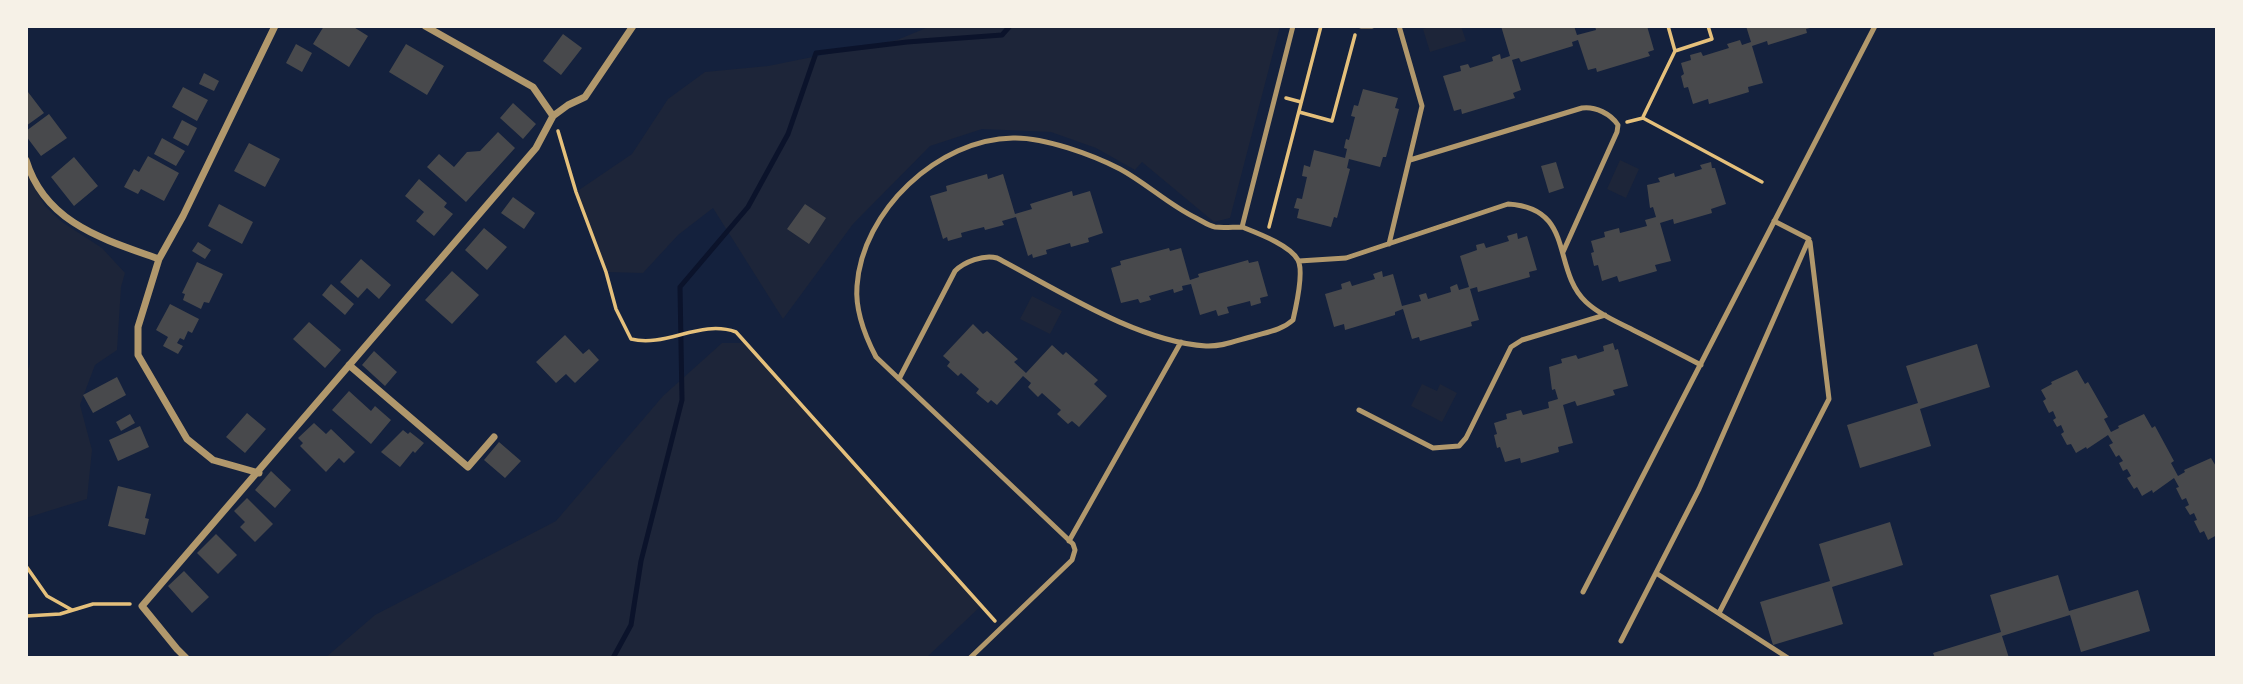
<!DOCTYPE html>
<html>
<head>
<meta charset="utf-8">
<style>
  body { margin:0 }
  #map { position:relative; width:2243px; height:684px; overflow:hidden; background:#14213d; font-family:Raleway,sans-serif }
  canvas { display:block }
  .frame { position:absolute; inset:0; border:28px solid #f6f1e7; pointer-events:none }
</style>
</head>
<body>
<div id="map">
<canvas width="2243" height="684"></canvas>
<div class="frame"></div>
</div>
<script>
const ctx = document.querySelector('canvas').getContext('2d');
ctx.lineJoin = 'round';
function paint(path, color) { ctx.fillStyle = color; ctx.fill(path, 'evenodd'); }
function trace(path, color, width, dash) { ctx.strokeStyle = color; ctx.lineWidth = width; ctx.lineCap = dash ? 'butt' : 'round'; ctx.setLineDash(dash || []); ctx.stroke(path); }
paint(new Path2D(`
  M931 26H1280L1230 218 1214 222 1142 162 1135 170 1096 148 1051 132 982 129 930 146 853 224 783 319 713 208 678 235 643 273 606 272 576 192 632 154 668 99 705 72 768 66 897 40Z
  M1431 26H1461L1466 41 1430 52 1423 29Z
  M1620 160 1639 169 1626 198 1607 189Z
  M26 173 45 206 62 222 102 248 125 273 121 287 117 350 95 365 80 405 92 450 87 499 26 518V374L30 364 26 284Z
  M1032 296 1062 311 1050 334 1020 319Z
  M722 343H747L981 606 926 658H325L375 615 556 521 663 396Z
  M1422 384 1437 391 1440 384 1457 393 1442 422 1411 406Z`), '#1d2539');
trace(new Path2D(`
  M613 658 631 625 641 561 682 400 680 287 748 207 788 134 816 53 907 42 1002 35 1010 26`), '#0b132b', 5);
paint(new Path2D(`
  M324 26H352L368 36 349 67 313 44Z
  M1501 26H1574L1577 35 1596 30 1595 26H1647L1654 50 1648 52 1650 56 1597 72 1596 68 1588 70 1578 40 1572 42 1573 46 1521 62 1519 58 1512 60 1521 90 1513 93 1515 98 1462 114 1461 109 1454 111 1443 76 1461 71 1460 66 1468 64 1470 68 1493 61 1492 57 1500 54 1501 59 1510 56Z
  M1746 26 1814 27 1806 29 1807 33 1768 45 1767 41 1752 46 1763 83 1748 87 1749 92 1709 104 1708 99 1693 104 1688 87 1684 88 1681 76 1684 74 1681 63 1691 60 1690 55 1701 52 1703 56 1729 48 1727 44 1740 40 1742 45 1751 42Z
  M563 34 582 48 561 75 543 61Z
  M296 44 312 53 302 72 286 63Z
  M406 44 444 66 427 95 389 72Z
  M204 73 219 81 214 91 199 84Z
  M183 87 208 100 197 121 172 107Z
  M1363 89 1398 98 1395 108 1399 109 1386 157H1383L1380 167 1349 159 1347 168 1350 169 1337 218 1334 217 1331 227 1297 218 1299 209 1294 208 1297 198 1302 199 1307 177 1302 176 1304 165 1310 167 1314 150 1345 158 1347 149 1344 148 1346 139 1349 140 1355 117 1351 116 1354 105 1358 106Z
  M28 92 44 113 26 126V93Z
  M513 103 536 124 523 139 500 118Z
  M49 114 67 138 41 156 26 136V131Z
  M182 120 197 128 188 146 173 138Z
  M498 132 515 148 466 202 427 167 439 154 454 167 467 152 480 151Z
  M162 138 185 151 176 166 154 154Z
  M249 143 280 159 265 187 234 171Z
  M148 156 179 173 164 201 141 189 138 194 124 187 134 169 139 172Z
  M74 157 98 186 74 206 51 177Z
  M1556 162 1564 188 1549 193 1541 166Z
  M1711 162 1712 168H1715L1726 204 1711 209 1712 213 1674 224 1673 219 1660 223 1671 261 1655 265 1657 271 1619 282 1617 276 1602 281 1598 265 1594 266 1591 253 1594 252 1591 241 1605 237 1604 232 1619 228 1620 233 1647 226 1645 220 1656 217 1653 207 1650 208 1647 185 1660 182 1658 178 1674 173 1675 177 1702 169 1700 165Z
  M987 174 988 179 1003 174 1015 214 1032 209 1030 204 1072 191 1073 196 1090 191 1103 233 1088 238 1089 242 1071 247 1070 243 1046 250 1047 254 1033 258 1032 254 1028 256 1016 217 1002 221 1004 225 985 230 984 227 972 230 961 233 962 237 948 241 947 237 943 239 930 196 947 191 946 186Z
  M419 179 447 203 444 207 453 214 434 236 416 221 424 212 405 196Z
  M513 197 535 213 524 229 501 213Z
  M219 204 253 222 242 244 208 226Z
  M805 204 826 218 809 244 787 229Z
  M484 228 507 247 487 270 465 250Z
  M1517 233 1518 239 1527 236 1537 270 1529 272 1530 277 1478 292 1477 287 1470 289 1479 320 1471 322 1472 326 1420 341 1419 337 1412 339 1403 309 1395 312V315L1345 330 1344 324 1334 327 1325 294 1342 289 1341 284 1350 281 1352 286 1375 279 1373 274 1382 271 1383 277 1393 274 1402 306 1421 301 1419 295 1426 293 1428 299 1451 292 1450 287 1457 284 1459 290 1469 287 1460 256 1477 250 1476 245 1484 243 1486 248 1509 241 1507 236Z
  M198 242 211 250 205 259 192 251Z
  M1169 248 1170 251 1181 248 1190 280 1199 277 1198 274 1248 260 1249 263 1258 261 1268 296 1260 298 1261 303 1251 306 1250 301 1227 307 1229 313 1218 316 1216 310 1200 315 1191 284 1182 286 1183 290 1174 293 1173 289 1149 296 1151 300 1140 303 1138 299 1121 303 1111 268 1121 265 1120 261Z
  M361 259 391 285 379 299 367 288 358 298 340 282Z
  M197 262 223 274 209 303 204 302 201 309 183 300 185 294 182 293Z
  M452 271 479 295 452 324 425 300Z
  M331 284 354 304 345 315 322 295Z
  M170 304 199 319 192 333 188 331 184 340 180 338 177 343 183 346 178 354 163 346 168 337 156 330Z
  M309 322 341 350 325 368 293 339Z
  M973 324 983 334 987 331 1018 359 1014 362 1026 373 1052 345 1063 355 1066 352 1098 380 1094 384 1107 396 1079 427 1072 421 1068 424 1057 414 1061 410 1042 393 1038 397 1028 387 1031 383 1023 376 997 405 991 400 988 403 976 393 979 389 961 373 958 376 947 366 950 362 943 356Z
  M565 335 583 354 589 349 599 360 575 383 566 374 556 383 536 362Z
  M1613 343 1615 350 1618 349 1628 386 1613 390 1615 395 1577 406 1575 401 1563 405 1573 443 1558 447 1559 452 1521 463 1520 458 1505 462 1500 447 1497 448 1494 435 1497 434 1494 423 1507 419 1506 414 1521 410 1523 415 1549 408 1548 402 1558 399 1555 389 1552 390 1549 367 1562 363 1561 359 1576 355 1578 359 1604 351 1603 346Z
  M1977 344 1990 387 1920 409 1931 446 1860 468 1847 425 1918 403 1906 366Z
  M374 351 397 372 385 386 362 365Z
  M2077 370 2085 384 2088 382 2108 417 2104 419 2111 432 2119 428 2118 426 2144 414 2152 428 2155 426 2174 461 2171 463 2178 476 2185 472 2184 470 2211 458 2217 468V535L2208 540 2204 531 2200 533 2194 521 2197 520 2194 513 2190 515 2185 507 2189 505 2186 498 2182 500 2176 488 2179 487 2174 478 2153 493 2152 490 2142 496 2137 487 2134 489 2127 478 2131 476 2127 469 2123 471 2119 463 2123 461 2119 455 2116 457 2109 445 2113 443 2108 435 2087 449 2086 447 2076 453 2071 444 2067 445 2061 434 2064 432 2061 425 2057 427 2053 420 2056 418 2053 411 2049 413 2043 401 2046 399 2041 390 2052 384 2051 382Z
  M117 377 126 395 93 413 83 395Z
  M349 391 371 411 375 406 391 420 371 444 332 410Z
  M247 413 266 429 245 453 226 437Z
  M130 414 135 423 121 431 116 422Z
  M314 423 326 434 331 429 355 452 344 463 339 458 326 472 300 446 303 443 298 438Z
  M140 426 149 447 118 461 109 440Z
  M403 430 408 434 410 432 424 443 415 453 413 451 400 467 381 452Z
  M499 442 521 461 505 478 484 460Z
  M271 471 291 490 275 508 255 490Z
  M118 486 151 494 145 518 149 519 145 535 108 526Z
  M247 498 273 524 255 542 240 527 245 522 234 511Z
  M1890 522 1903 565 1832 587 1843 624 1773 645 1760 602 1830 581 1819 544Z
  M216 534 237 555 218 574 197 553Z
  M184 571 209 597 192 613 168 586Z
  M2058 575 2069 611 2138 590 2150 631 2081 652 2070 615 2002 636 2009 658H1935L1933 653 2001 632 1990 595Z`), '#48494c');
trace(new Path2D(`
  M1675 51 1712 39 1708 26
  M1286 98 1301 102
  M1299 112 1332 121 1355 35
  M1643 117 1675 51 1668 26
  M1627 122 1643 118 1762 182
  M558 131 576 192 606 272 616 309 631 339C666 348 700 319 736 332L995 621
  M1269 227 1321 26
  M26 566 47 596 72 610
  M26 616 60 614 93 604H130`), '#e5c07b', 3.5);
trace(new Path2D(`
  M1361 26H1372
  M1410 160 1582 108C1595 106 1611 114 1618 125L1617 132 1563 252
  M1389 244 1422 106 1399 26
  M1299 261 1346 258 1508 204C1576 208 1551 269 1586 302 1599 314 1617 322 1633 330 1655 341 1678 353 1701 365
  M899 379 955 271C964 262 984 254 997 258 1058 290 1138 342 1206 346 1222 347 1238 340 1254 336 1268 332 1282 330 1293 320 1296 307 1304 271 1298 260 1290 245 1257 233 1242 227
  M1359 410 1433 448 1459 446 1466 438 1511 347 1522 340 1605 315
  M1069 541 1181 342
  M1656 573 1788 658
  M1583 592 1875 26
  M1719 613 1829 399 1810 242
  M1621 641 1699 489 1809 239 1774 221
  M970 658 1072 560 1075 550 1073 544 876 357C865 336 855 311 857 286 862 211 938 139 1013 138 1044 137 1093 155 1120 169 1146 183 1169 205 1196 218 1202 221 1209 226 1215 227 1223 228 1233 227 1242 227L1293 26`), '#b1986c', 5);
trace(new Path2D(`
  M425 26 533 87 553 116
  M26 160C45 223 103 239 159 259
  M349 365 468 467 494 437
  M259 473 213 460 187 439 138 355V327L159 259 183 216 275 26
  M186 658 177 649 142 606 536 148 553 116 568 105 585 97 633 26`), '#b1986c', 7);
</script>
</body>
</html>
